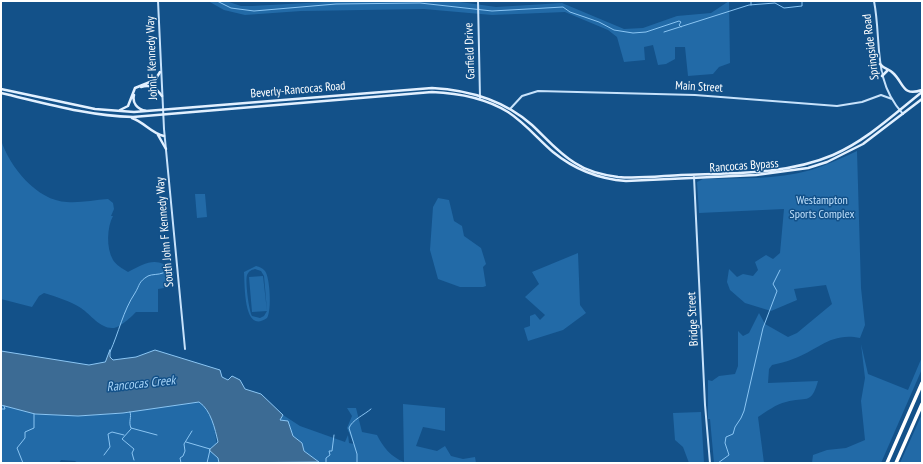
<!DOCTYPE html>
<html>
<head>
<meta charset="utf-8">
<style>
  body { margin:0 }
  #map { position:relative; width:923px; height:464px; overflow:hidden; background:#135189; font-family:"PT Sans Narrow",sans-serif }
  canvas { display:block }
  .frame { position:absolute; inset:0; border:2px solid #fff; pointer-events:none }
</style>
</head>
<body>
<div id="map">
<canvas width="923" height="464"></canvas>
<div class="frame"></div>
</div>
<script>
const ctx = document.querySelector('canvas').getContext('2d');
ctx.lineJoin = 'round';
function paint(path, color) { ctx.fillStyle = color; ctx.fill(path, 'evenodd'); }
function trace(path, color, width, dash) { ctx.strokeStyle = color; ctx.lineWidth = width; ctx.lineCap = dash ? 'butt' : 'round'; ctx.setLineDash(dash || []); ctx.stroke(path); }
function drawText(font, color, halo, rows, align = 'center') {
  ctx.font = font + ' "PT Sans Narrow",sans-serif'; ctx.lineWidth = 3; ctx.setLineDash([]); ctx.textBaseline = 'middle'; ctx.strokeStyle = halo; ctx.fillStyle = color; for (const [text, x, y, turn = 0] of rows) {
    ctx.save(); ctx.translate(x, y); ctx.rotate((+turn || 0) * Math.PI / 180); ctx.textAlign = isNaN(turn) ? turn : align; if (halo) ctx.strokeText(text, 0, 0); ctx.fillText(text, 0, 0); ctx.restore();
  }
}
paint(new Path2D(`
  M208 1H226L241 6H252L342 1H453L496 7 562 3 624 29 643 28 677 16 711 13 729 1 730 63 719 67 713 74 688 76 685 47H675V59L666 64 658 65 653 45 644 47 645 60 624 62 617 37 608 30 565 12 492 15 424 9 301 11 245 15 224 10Z
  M1 140C9 166 37 201 67 202 81 203 94 200 108 199L113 203 114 209 111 216H113C107 227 106 248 113 260 116 265 123 269 128 272 146 263 157 255 174 272L172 283 163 284 164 288 158 289V312H136C132 316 119 329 112 328 100 328 91 315 81 308 70 301 57 297 44 293L39 296 32 307 1 299Z
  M857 151 861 288 865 325 860 338C830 332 819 350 793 359 786 362 779 363 772 365L769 369 768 383 818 381C811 406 806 396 786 402 776 404 766 412 758 417L764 463H714L710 419H708V380L712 381 719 376 735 374 738 366V331L743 336 749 333 759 313 765 324 788 337 797 333 832 304 826 285 794 289 797 300 771 311 745 303 730 290 727 282 729 269 737 277 743 274 753 276 758 270 755 262 766 255 773 259 780 253 784 209 699 213 697 182 703 179C738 178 776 180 811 170 827 165 842 158 857 151Z
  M205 194 207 217 197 218 195 194Z
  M438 198 449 200 454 221 462 226 464 236 481 248 486 264 483 267 486 286 483 287H460L438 279 430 250 433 207Z
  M578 253 580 305 586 313 563 330 528 341 524 328 530 326V316L535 314 540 320 545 315 525 297 539 284 532 272Z
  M256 266C260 267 262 268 265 271 270 277 272 311 267 318 243 335 245 284 244 272ZM255 269 261 271 264 276 267 311 263 276 249 277 252 312 267 311 264 316 260 318 252 316C249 311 245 281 247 275 249 271 251 270 255 269Z
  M861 344 868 374 908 390 922 357V369L881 463H812L813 455 827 450 846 448 865 440 861 401 865 378Z
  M199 402 203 404 214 424 219 463H78L75 461 61 460 59 463H1V405L35 414 78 416 123 413Z
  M403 404 445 408V431L423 427 416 446 437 451 445 446 451 456 463 459 475 457 476 463H317L319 462 304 451 302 443 293 436 288 422 280 420 283 415 300 426 345 442 348 435 349 443 354 444 347 428 352 416 347 408H356L362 432 377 435C383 447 391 457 404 462Z
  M701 412 704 463H689L683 447 675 440 673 413Z
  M922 414V463H900Z`), '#226aa7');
const water = new Path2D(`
  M110 350V357L113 360 136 357 155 350 220 370 222 377 228 380 232 376 240 380 245 389 261 394 283 415 280 420 288 421 293 436 302 443 304 451 319 462 219 463 218 458 209 450 218 442C215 429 211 410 199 402L123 413 78 416 35 414 1 405V351L89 365 105 362Z`);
paint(water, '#3c6b94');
trace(water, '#8ac5f3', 1);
trace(new Path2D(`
  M217 1 231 8 254 11 336 4 420 3 492 11 563 7 570 12 599 22 614 30 633 33 646 32 679 21 681 22 679 25 681 27
  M751 1V5
  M664 32 749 5 775 3 784 8 802 6V1
  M110 352C119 332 123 311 135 293 140 285 138 282 148 276 152 274 158 275 163 273
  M1 409H5L4 406
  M130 412C132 417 128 422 131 428
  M131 428 157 435
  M131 429 122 439 134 449 132 453 134 460
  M186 442 210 449
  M104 455 110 447 108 434 112 432 124 435
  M922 462V463
  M23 463 17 448 25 438V432L34 428V414
  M181 463 180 458 183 456 185 451 184 444 192 431
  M207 463 210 450
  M326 463V458L330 455 329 451H332L334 435
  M357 463V454L349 428C352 420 364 415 371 409
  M379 463H380
  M718 463 729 455 725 443 726 437 733 434 735 427 741 418 744 411 763 328 777 291 773 284 780 270`), '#8ac5f3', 1);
trace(new Path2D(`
  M158 1 164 129 185 349
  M478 1 480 98
  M874 1C882 42 872 80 903 114
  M510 109 522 96 538 91 695 95 837 106 862 102 881 95 892 99
  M694 177 705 405 710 463`), '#c7e2fb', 2);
trace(new Path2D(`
  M880 64C884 69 889 69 893 73 904 83 902 97 922 90
  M882 76 887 71
  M141 87C151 84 156 88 162 96
  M1 89 95 109 134 112 432 88C468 90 504 100 532 125 546 138 558 153 575 163 587 171 603 175 618 177 638 179 661 176 681 175 732 173 786 175 833 155 867 140 893 115 922 92
  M1 93C44 103 88 116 133 117L432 92C458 93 485 98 508 112 525 123 538 139 553 152 575 170 598 179 626 181L756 175 808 168 827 162 863 144 922 99
  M134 95C132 103 137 109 146 111
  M120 110 128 106 135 88 155 80 160 72
  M132 118C144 122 152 134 164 136
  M158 135 166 149`), '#e2f0ff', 2.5);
trace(new Path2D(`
  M887 463 922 383
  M896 463 922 404`), '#fff', 3.5);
drawText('12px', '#fff', '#135189', [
  ["Springside Road",871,47,-97],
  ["Garfield Drive",470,51,-92],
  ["John F Kennedy Way",152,58,-92],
  ["Main Street",699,87,3],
  ["Beverly-Rancocas Road",298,90,-5],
  ["Rancocas Bypass",744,166,-4],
  ["South John F Kennedy Way",165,232,-95],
  ["Bridge Street",693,319,-93]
]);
drawText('12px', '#bfe0fc', '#135189', [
  ["Westampton",822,201],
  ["Sports Complex",822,215]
]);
drawText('italic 13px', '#a4d2f7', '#135189', [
  ["Rancocas Creek",141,384,-6]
]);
</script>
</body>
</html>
